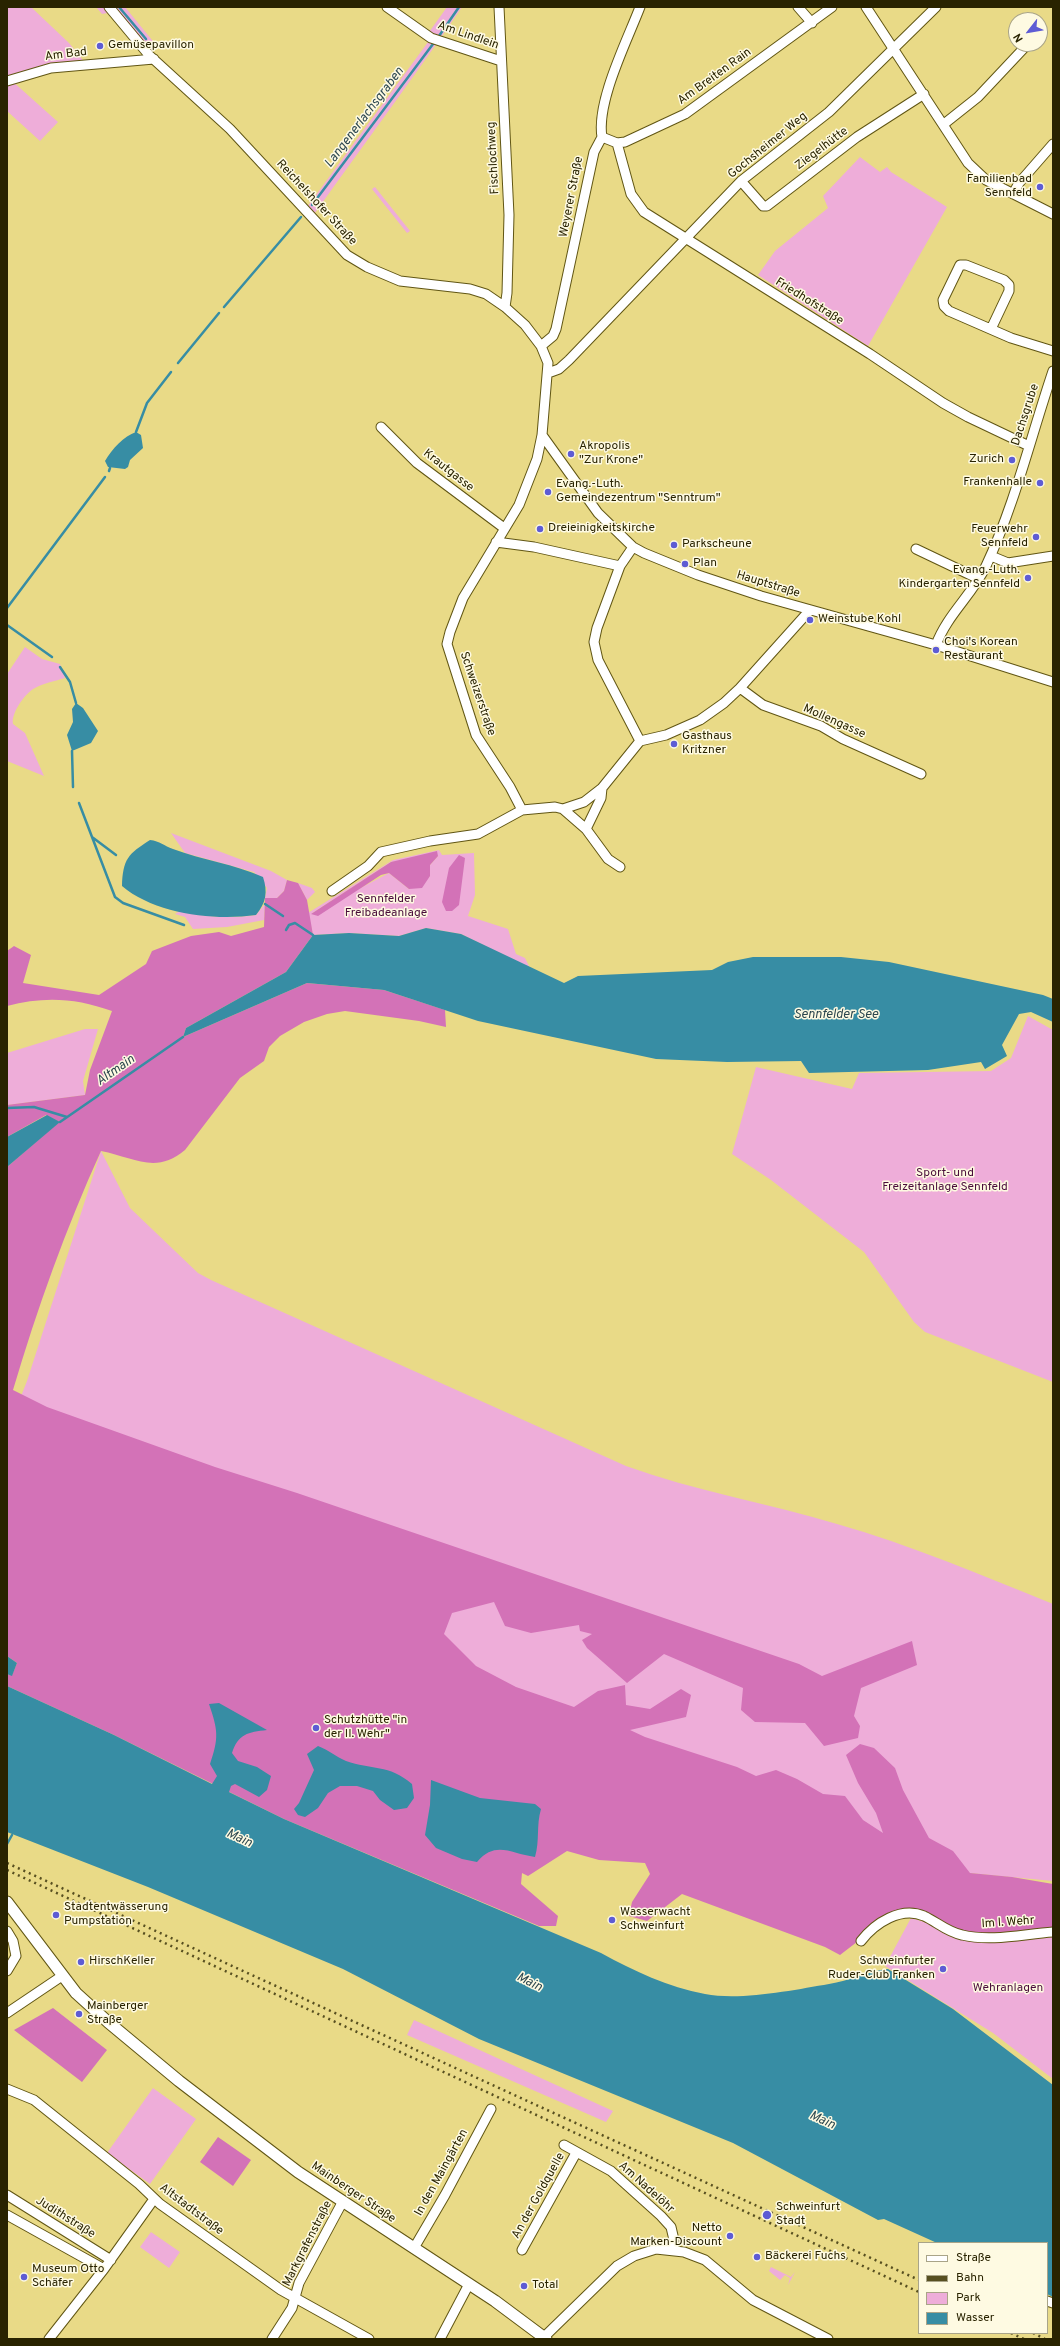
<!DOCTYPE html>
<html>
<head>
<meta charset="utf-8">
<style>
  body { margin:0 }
  #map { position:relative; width:1060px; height:2346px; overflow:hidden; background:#e9da87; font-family:Overpass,sans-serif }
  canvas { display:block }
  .frame { position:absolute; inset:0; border:8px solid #292300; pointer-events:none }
  .legend { position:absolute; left:918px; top:2242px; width:130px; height:92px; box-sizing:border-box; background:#fefae2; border:1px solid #a9a488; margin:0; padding:5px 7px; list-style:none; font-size:12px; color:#292300 }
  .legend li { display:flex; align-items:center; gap:8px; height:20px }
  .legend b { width:20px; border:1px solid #a9a488 }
  .north { position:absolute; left:1008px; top:12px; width:40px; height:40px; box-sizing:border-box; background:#fefae2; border:1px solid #a9a488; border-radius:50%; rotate:239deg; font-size:11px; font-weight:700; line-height:16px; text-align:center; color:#292300 }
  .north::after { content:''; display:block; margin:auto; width:14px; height:18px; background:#5e5cd4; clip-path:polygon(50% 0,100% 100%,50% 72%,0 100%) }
</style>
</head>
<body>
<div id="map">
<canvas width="1060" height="2346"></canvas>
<div class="frame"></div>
<ul class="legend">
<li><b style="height:5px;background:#fff"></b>Straße</li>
<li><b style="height:5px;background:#574f20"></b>Bahn</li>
<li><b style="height:11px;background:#eeadd9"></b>Park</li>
<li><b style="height:11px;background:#378da4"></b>Wasser</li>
</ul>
<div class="north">N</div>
</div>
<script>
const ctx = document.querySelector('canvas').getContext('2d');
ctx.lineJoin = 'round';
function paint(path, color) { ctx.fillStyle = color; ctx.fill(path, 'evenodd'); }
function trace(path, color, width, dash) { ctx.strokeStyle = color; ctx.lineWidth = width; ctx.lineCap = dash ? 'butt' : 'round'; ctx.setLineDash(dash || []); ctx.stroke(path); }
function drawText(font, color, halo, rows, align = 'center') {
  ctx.font = font + ' Overpass,sans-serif'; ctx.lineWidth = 3; ctx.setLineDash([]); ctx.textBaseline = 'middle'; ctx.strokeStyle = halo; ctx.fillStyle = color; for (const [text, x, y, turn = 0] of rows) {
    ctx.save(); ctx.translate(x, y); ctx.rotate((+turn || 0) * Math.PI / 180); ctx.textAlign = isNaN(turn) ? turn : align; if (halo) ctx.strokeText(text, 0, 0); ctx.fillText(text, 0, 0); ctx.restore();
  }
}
paint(new Path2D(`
  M7 7H31L69 43 86 64 11 80 58 122 40 141 7 111Z
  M96 7H125L156 45 149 54 113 12 102 14Z
  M447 7H462C414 77 362 147 312 217L305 210 431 38 427 35Z
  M860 157 880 172 887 167 891 172 947 207 868 346 758 275 775 251 828 208 823 196Z
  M375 187 410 231 407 233 372 189Z
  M25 647 42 659 60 664 65 678C55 681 44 683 35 688 25 693 11 713 13 724L25 733 44 776 7 761V674Z
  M171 833 271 871 287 880 284 891 277 898H265L267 888 254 872 185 853Z
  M439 850 442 855 474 853 475 895 468 916 508 929 516 954 525 958 530 968 461 934 426 928 399 936 349 933 313 935 308 913 393 860ZM438 856 430 865V876L409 889 389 873 311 914 391 862Z
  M298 883 312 888 315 892 307 900Z
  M265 904 264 920 227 927 193 929 185 917 175 914 180 911C205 917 230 919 256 915Z
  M1028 1016 1053 1030V1382L925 1332 914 1322 864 1252 771 1180 732 1154 756 1067 852 1089 859 1073 991 1071 1011 1058Z
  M85 1029H98L83 1081 85 1095 7 1105V1053Z
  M101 1151 130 1208 198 1273 211 1280 626 1466C695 1491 767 1503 837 1524 911 1545 981 1575 1053 1604V1881L970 1873 727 1823 7 1432 27 1381Z
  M911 1918 931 1924 949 1936 1006 1942 1053 1937V2079L993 2033 885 1966Z
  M414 2020 613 2111 606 2122 407 2035Z
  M153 2088 196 2119 150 2184 107 2153Z
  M151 2232 180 2252 169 2268 140 2247Z
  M771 2267 791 2277 795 2272 788 2285 790 2278 785 2275 780 2280 769 2271Z`), '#eeadd9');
paint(new Path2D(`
  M437 851 438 856 430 865V876L422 888 409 889 389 873 381 875 318 916 311 914 391 862Z
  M459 855 465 858 459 905 452 911H446L442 902 449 868Z
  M287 880 298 883 307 900 313 935 286 972 186 1028 183 1037 307 983 384 990 445 1010 446 1027 419 1021 345 1011 327 1014 304 1022 280 1036 269 1047 264 1061 240 1078 185 1150C156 1175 133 1157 101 1151 66 1228 37 1309 13 1390L47 1407 215 1467 297 1493 799 1664 822 1676 912 1641 917 1665 861 1688 854 1716 860 1726 858 1738 824 1746 805 1723 755 1722 741 1710 743 1688 664 1654 627 1683 587 1648 582 1640 592 1634 580 1631 579 1625 531 1633 505 1626 494 1602 452 1613 444 1634 476 1666 516 1687 574 1707 598 1691 625 1685 626 1705 650 1709 681 1689 691 1695 686 1717 630 1730 645 1737 737 1767 756 1776 776 1770 797 1779 823 1794 845 1796 863 1820 883 1833 876 1813 858 1783 846 1755 860 1744 874 1748 895 1768 903 1790 929 1838 953 1851 970 1873 1012 1877 1053 1884V1932L976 1937 909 1912 879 1925 840 1955 825 1947 682 1894 647 1921 629 1916 632 1902 650 1874 645 1863 599 1860 567 1851 528 1876 522 1873 521 1884 558 1916 556 1926H539L284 1819 114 1735 7 1686V1674L12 1675 17 1663 7 1656V1167L59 1122 46 1115 7 1137V1105L85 1095 90 1070 112 1011C76 998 44 996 7 1006V951L14 946 31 955 23 983 99 995 146 964 152 951 191 936 219 932 231 936 264 927 265 898H277L284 891Z
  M53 2008 107 2050 82 2082 14 2030Z
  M218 2137 251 2160 233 2186 200 2162Z`), '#d372b7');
paint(new Path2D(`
  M136 432 141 435 143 448 130 460 128 467 125 469 108 467 105 461C112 449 124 436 136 432Z
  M76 703 83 708 98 731 91 743 72 751 67 735 73 722 72 709Z
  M150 840C160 841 164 846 173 849 202 860 234 864 263 877 268 892 266 903 256 915 214 921 155 914 122 886 123 859 128 854 150 840Z
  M426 928 461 934 564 983 578 976 712 970 728 962 753 957H841L889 962 1043 995 1053 999V1022L1031 1012 1019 1014 1002 1045 1007 1056 985 1069 981 1062 928 1070 809 1073 801 1061 727 1062 656 1059 478 1021 384 990 307 983 183 1037 186 1028 286 972 313 935 349 933 399 936Z
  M47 1115 60 1122 7 1167V1137Z
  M7 1656 17 1663 12 1676 7 1674Z
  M7 1686 114 1735 212 1784 217 1776 210 1764C219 1738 218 1730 209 1704L219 1703 267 1730C248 1732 238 1734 232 1753L238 1761 257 1767 271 1776 267 1790 259 1797 235 1784 231 1786 229 1792 284 1819 601 1953C634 1971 668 1987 705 1994 740 2001 794 1990 829 1984 849 1981 868 1971 888 1969L953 2009 1053 2085V2297L1047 2294V2243H937L884 2219 878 2220 733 2143 479 2039 343 1969 148 1887 7 1832Z
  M318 1746C329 1750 336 1757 346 1761 371 1770 389 1764 412 1784L414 1798 407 1808 394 1810 380 1800 373 1791 357 1786H340L328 1793 318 1808 305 1817 298 1815 294 1809 299 1803 314 1770 307 1754Z
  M431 1780 480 1798 535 1804 541 1809C536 1826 540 1840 535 1857 511 1854 496 1840 477 1862L462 1859 436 1848 425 1835 430 1805Z`), '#378da4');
trace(new Path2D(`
  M119 7 146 39
  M439 36 459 7
  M312 205 433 44
  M224 307 301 217
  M178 363 219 313
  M136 432 147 403 171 372
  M109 471 110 468
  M7 608 105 477
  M7 625 52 657
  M60 667 70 682 76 703
  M72 751 73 787
  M79 803 115 897 123 903 184 925
  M92 837 116 855
  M265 904 283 916
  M286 930 289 925 295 923 313 935
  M7 1108 34 1107 67 1117
  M60 1122 183 1037
  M7 1844 12 1835`), '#378da4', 2.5);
const minor = new Path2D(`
  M109 7 149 55 230 129 347 255 367 267 400 281 470 289 486 294 505 307 525 325 541 346 548 363 542 435 537 459 519 505 463 598 450 632 447 644 476 735 510 787 522 810
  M387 7 431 38 501 61
  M499 7 509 215 507 293 505 307
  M798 7 812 23
  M866 7 968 163 986 180 1053 214
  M7 81 51 68 154 59
  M944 124 978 97 1025 47
  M602 137 617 143 625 142 685 114 832 7
  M617 143 631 194 644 212 870 354 943 403 968 417 1029 446
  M741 181 763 206H767L857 137 924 94
  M1013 194 1019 183 1053 144
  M991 329 1009 291V285L1004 280 966 265H960L943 300 944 306 949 311 1011 338 1053 351
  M541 346 553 336 556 329 594 152 602 137C596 102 627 41 640 7
  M548 373 559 369 569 360 741 181 829 112 936 7
  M381 427 417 463 504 528
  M542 435 598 513 633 547 644 553 698 575 761 596 936 645 1053 682
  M496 542 534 547 620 566
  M633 547 620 566 597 628 594 642 598 660 640 741
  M916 549 979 579
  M991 556 1008 563 1053 556
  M936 645C947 615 972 595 986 566 1015 504 1031 436 1053 371
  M740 688 763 705 821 726 843 739 921 774
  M563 809 586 829 608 859 620 867
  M586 829 601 798 602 788
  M332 891 368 866 381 852 430 841 478 834 522 810 555 807 563 809 584 802 602 788 640 741 666 735 700 720 724 703 740 688 810 610
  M7 1931 13 1941 16 1956 7 1971
  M861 1941C875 1923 901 1906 924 1916 937 1922 947 1932 962 1935 992 1942 1023 1934 1053 1932
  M7 2013 62 1976
  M7 2089 34 2100 139 2184 160 2204 281 2290 369 2339
  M564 2145 611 2171 661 2216 671 2227 674 2240V2250
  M7 2195 111 2260
  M7 2215 104 2269
  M414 2248 445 2195 491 2109
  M522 2250 576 2153
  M1047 2301 1053 2303
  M49 2339 104 2269 154 2199
  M272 2339 292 2308 299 2283 343 2201
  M440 2339 469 2284
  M542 2339 617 2266 634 2256 656 2249 684 2252 705 2260 753 2300 828 2339`);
const major = new Path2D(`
  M7 1902 76 1993 108 2022 179 2081 298 2172 495 2301 546 2339`);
trace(minor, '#615614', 11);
trace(major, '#615614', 13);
trace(minor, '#fff', 9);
trace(major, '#fff', 11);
trace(new Path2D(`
  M7 1863 919 2280
  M7 1870 919 2292
  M1011 2333 1024 2339
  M1033 2333 1045 2339`), '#574f20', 2.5, [2, 4]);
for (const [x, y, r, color] of [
  [100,46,4,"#5e5cd4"],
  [1040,187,4,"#5e5cd4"],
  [571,454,4,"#5e5cd4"],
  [1012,460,4,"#5e5cd4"],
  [1040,483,4,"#5e5cd4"],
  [548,492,4,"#5e5cd4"],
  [540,529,4,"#5e5cd4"],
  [1036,537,4,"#5e5cd4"],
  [674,545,4,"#5e5cd4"],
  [685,564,4,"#5e5cd4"],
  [1028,578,4,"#5e5cd4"],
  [810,620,4,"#5e5cd4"],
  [936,650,4,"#5e5cd4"],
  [674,744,4,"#5e5cd4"],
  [316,1728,4,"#5e5cd4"],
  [56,1915,4,"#5e5cd4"],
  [612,1920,4,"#5e5cd4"],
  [81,1962,4,"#5e5cd4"],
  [943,1969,4,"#5e5cd4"],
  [79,2014,4,"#5e5cd4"],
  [767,2215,5,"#5e5cd4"],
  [730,2236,4,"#5e5cd4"],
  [757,2257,4,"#5e5cd4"],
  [24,2277,4,"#5e5cd4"],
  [524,2286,4,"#5e5cd4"]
]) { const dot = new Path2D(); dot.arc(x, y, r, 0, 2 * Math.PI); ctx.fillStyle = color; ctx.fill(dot); trace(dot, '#fefae2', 1.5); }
drawText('12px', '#292300', '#fefae2', [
  ["Am Lindlein",468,36,19],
  ["Am Bad",66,55,-7],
  ["Am Breiten Rain",715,77,-36],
  ["Gochsheimer Weg",768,146,-39],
  ["Ziegelhütte",822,149,-37],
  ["Fischlochweg",494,158,-93],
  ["Weyerer Straße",572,197,-79],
  ["Reichelshofer Straße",316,203,47],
  ["Friedhofstraße",809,302,32],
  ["Dachsgrube",1026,415,-72],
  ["Krautgasse",448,471,38],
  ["Hauptstraße",768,585,17],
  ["Schweizerstraße",477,694,71],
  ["Mollengasse",834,722,24],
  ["Im I. Wehr",1008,1923,-4],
  ["In den Maingärten",442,2173,-61],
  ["Am Nadelöhr",646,2188,42],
  ["Mainberger Straße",353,2193,34],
  ["An der Goldquelle",539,2196,-61],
  ["Altstadtstraße",191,2210,37],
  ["Judithstraße",65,2218,32],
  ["Markgrafenstraße",308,2244,-63]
]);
drawText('12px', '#292300', '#fefae2', [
  ["Gemüsepavillon",108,46],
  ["Familienbad",1032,180,"right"],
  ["Sennfeld",1032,194,"right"],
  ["Akropolis",579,447],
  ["\"Zur Krone\"",579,461],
  ["Zurich",1004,460,"right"],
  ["Frankenhalle",1032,483,"right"],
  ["Evang.-Luth.",556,485],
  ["Gemeindezentrum \"Senntrum\"",556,499],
  ["Dreieinigkeitskirche",548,529],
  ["Feuerwehr",1028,530,"right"],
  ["Sennfeld",1028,544,"right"],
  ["Parkscheune",682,545],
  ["Plan",693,564],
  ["Evang.-Luth.",1020,571,"right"],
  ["Kindergarten Sennfeld",1020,585,"right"],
  ["Weinstube Kohl",818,620],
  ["Choi's Korean",944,643],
  ["Restaurant",944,657],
  ["Gasthaus",682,737],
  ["Kritzner",682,751],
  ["Schutzhütte \"in",324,1721],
  ["der II. Wehr\"",324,1735],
  ["Stadtentwässerung",64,1908],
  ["Pumpstation",64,1922],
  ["Wasserwacht",620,1913],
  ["Schweinfurt",620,1927],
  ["HirschKeller",89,1962],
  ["Schweinfurter",935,1962,"right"],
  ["Ruder-Club Franken",935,1976,"right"],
  ["Mainberger",87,2007],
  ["Straße",87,2021],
  ["Schweinfurt",776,2208],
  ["Stadt",776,2222],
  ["Netto",722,2229,"right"],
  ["Marken-Discount",722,2243,"right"],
  ["Bäckerei Fuchs",765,2257],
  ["Museum Otto",32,2270],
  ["Schäfer",32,2284],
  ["Total",532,2286]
], 'left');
drawText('12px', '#4a0d3c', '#fefae2', [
  ["Sennfelder",386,900],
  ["Freibadeanlage",386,914],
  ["Sport- und",945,1174],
  ["Freizeitanlage Sennfeld",945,1188],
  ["Wehranlagen",1008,1989]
]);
drawText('italic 13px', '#2c474f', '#fefae2', [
  ["Langenerlachsgraben",365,118,-53],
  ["Sennfelder See",836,1015],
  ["Altmain",116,1071,-35],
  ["Main",239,1839,25],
  ["Main",529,1983,27],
  ["Main",822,2121,25]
]);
</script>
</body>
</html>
